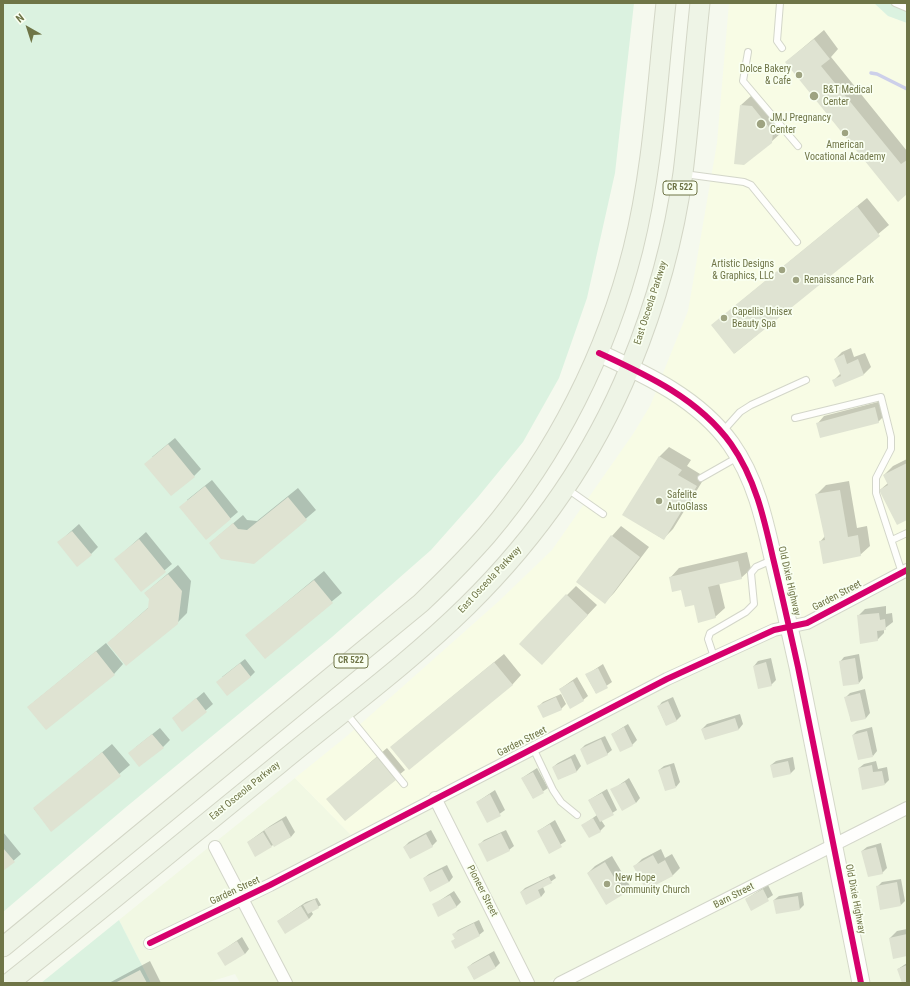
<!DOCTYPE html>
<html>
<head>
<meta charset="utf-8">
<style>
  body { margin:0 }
  #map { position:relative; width:910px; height:986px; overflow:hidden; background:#f5f9ee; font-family:"Roboto Condensed",sans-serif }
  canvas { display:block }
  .frame { position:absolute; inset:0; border:4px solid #6f7547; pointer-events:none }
  .north { position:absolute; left:8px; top:8px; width:40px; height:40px; -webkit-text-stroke:3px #f9fff1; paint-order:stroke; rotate:321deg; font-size:11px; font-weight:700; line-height:16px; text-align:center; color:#6f7547 }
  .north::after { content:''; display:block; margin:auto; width:14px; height:18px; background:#6f7547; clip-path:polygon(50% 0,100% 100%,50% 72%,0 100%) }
</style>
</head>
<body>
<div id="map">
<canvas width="910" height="986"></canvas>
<div class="frame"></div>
<div class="north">N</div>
</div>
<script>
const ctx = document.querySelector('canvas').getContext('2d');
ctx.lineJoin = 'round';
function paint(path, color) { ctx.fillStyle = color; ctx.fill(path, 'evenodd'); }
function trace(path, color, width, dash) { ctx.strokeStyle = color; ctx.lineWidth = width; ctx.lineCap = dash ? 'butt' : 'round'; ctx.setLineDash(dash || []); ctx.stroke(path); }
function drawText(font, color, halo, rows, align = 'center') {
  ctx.font = font + ' "Roboto Condensed",sans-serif'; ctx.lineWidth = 3.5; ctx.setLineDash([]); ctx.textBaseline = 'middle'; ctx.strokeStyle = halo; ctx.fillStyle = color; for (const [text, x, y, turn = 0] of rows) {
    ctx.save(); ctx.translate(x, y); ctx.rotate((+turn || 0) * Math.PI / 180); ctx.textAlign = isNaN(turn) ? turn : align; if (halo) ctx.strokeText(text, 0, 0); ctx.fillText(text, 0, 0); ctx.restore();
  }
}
paint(new Path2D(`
  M907 577V801L838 836 796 631 810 629Z
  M785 634 828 841 546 983H534L443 801 670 684 776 636Z
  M295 778 351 835 267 880 244 890 218 840Z
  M433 806 522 983H292L250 901 274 891Z
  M907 815V983H867L841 849Z
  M209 847 233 895 142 940 149 951 239 906 279 983H240L235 974 206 983H151L119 920Z
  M830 854 855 983H574Z`), '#f1f8e3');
paint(new Path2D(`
  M729 3H874L888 16 907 23V563L804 617 794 619 756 476 661 378 688 311 717 143Z
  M657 389 708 425 745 480 782 621 771 625 664 673 351 835 295 778 347 736 499 601 552 550 633 434 650 406Z`), '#f8fce5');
paint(new Path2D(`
  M3 3H634L615 173 587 298 559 378 523 442 478 497 431 550 332 637 125 808 3 912Z
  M874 3H907V23L888 16Z
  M119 920 151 983H41Z`), '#dbf2e0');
paint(new Path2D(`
  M824 30 838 49 831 57 907 151V193L786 62Z
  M751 96 761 97 782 122 781 133 771 142 741 105Z
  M867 198 889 225 735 353 712 325Z
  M851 348 854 357 865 353 871 367 864 374 834 380 841 373 835 359 842 352Z
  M882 401 885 415 878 422 818 423 824 416Z
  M175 438 201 469 194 476 152 457Z
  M669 447 691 460 687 466 705 477 673 529 663 539 624 515 660 456Z
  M907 459V519L880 490 888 483 884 475 893 466Z
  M212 480 238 512 206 539 187 500Z
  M849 481 857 528 867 526 870 546 860 555 820 542 825 536 816 495 826 485Z
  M298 488 316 510 254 563 210 543 243 515 247 520 257 521Z
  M79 524 98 547 91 554 59 542Z
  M621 526 649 547 614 593 605 602 577 582 612 536Z
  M146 532 172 564 141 590 116 559Z
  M747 552 751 569 741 578 719 583 725 608 715 617 695 604 670 578 679 568Z
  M178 565 191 581 187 613 177 623 108 643 149 607 150 598 145 593Z
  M324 571 342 593 265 657 247 635Z
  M576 586 597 605 551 654 567 595Z
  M886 606V614L892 613 893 622 884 629V633L877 640 858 616 865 609Z
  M106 643 123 664 114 674 28 707Z
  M504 654 521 675 512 685 391 747Z
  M859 654 863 678 859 683 840 662 844 657Z
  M771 658 776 680 771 685 754 666 758 661Z
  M245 659 255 672 250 677H222Z
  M603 664 612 682 596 693 586 675Z
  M577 677 588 696 583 700 560 689Z
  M865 689 870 713 866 718 851 721 846 697 850 693Z
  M204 692 213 704 183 730 173 718Z
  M561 694 566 704 561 709 539 706 543 702Z
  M673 697 681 716 677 720 666 725 658 707 662 702Z
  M740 714 743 724 739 729H702L707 724Z
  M628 724 637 740 632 745 612 734Z
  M872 727 877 751 873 756 853 735 857 731Z
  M160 728 170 740 163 747H136Z
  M605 736 612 750 607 754 581 749 585 745Z
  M112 744 130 765 52 830 34 809Z
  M387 748 405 770 345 820 328 799Z
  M575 754 581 766 577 771 559 779 553 767 558 763Z
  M793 757 795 769 791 773 774 777 771 765 776 761Z
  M876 761 878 769 887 767 889 780 885 784 859 768 864 764Z
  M674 763 680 782 676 787 659 770 664 766Z
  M537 768 548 788 533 798 522 778Z
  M629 778 640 798 636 803 612 790Z
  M607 789 617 810 601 820 605 826 600 831 583 825 597 815 589 800Z
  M495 790 505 810 488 822 477 802Z
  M286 816 295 832 291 837 271 846 248 842 270 826Z
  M555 820 566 841 549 852 538 831Z
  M431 830 437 841 432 846 404 847 409 842Z
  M506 830 514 846 509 850 480 844 484 840Z
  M3 832 21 854 3 870Z
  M881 843 887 868 882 873 862 851 867 847Z
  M661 849 665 858 672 854 680 868 673 875 647 889 635 866 642 859Z
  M612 856 630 886 623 893 588 873 595 866Z
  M447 865 453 877 449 882 424 878 429 874Z
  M554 874 556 878 543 887 545 892 541 897 521 892 525 888Z
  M901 879 905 901 901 905 877 887 882 882Z
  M768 885 773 895 752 909 746 899Z
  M454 891 461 902 456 907 433 905Z
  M802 892 804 905 800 909 774 900 779 896Z
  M317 898 321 905 311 911 313 914 309 919 278 921 306 902Z
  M479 920 484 931 479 935 453 941 456 938 454 934 458 930Z
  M907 929V955L890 938 897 931Z
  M242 937 249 949 245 954 219 953Z
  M494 951 500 963 496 967 474 979 468 967 473 963Z
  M150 961 161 983H109Z
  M907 963V983H903L898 969Z`), '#0003');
trace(new Path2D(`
  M871 73 877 74 907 89`), '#cdd0ea', 3.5);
paint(new Path2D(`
  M814 39 830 59 821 66 901 164 907 160V194L898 202 785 62Z
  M740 105 752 106 773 132 772 143 744 165 734 164Z
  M857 206 880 236 734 354 711 325Z
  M844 354 847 364 858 359 864 375 835 387 832 380 841 376 834 359Z
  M875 407 879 423 820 438 816 423Z
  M168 444 195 477 171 496 144 464Z
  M659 456 682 470 678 475 697 486 664 540 622 515Z
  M907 463V520L897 525 879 490 888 485 883 475Z
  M205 486 231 519 206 540 179 507Z
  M840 490 848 537 858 535 861 556 823 564 819 541 825 540 815 494Z
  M288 497 307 520 254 564 221 559 209 543 233 523 238 529 247 530Z
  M72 531 92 555 77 567 57 542Z
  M611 535 640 557 605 604 576 582Z
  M139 539 166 572 141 592 114 559Z
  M738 561 742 579 708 587 716 618 698 623 694 605 685 607 681 590 672 592 669 577Z
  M168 574 182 591 178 624 126 666 107 643 148 608 149 599 144 593Z
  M314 580 333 603 265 659 245 635Z
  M566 594 588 615 542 665 519 644Z
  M879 613 880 620 885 619 886 630 877 631 878 641 860 644 857 615Z
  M96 651 115 675 46 730 27 707Z
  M855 658 859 684 843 686 839 661Z
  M494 662 513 685 409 770 390 747Z
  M766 662 772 686 758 689 753 666Z
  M240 663 251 677 227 696 216 682Z
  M598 668 608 688 596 694 585 674Z
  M573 681 584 701 570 709 559 689Z
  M860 693 866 719 851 722 844 697Z
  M556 697 562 710 543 718 537 706Z
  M196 698 207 712 182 732 172 718Z
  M668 701 677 721 666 726 657 706Z
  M735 718 739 730 705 740 701 729Z
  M624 727 633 746 620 752 611 734Z
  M867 731 873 757 858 760 852 735Z
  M152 734 164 748 139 767 128 753Z
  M601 739 608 755 587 765 580 749Z
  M102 752 121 776 51 832 33 808Z
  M377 757 396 780 345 821 326 799Z
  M571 758 577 772 558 780 552 767Z
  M788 761 791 774 773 778 770 765Z
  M872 765 873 772 882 771 885 785 862 790 858 768Z
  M670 766 676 788 665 791 658 770Z
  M533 772 544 793 533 799 521 778Z
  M625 782 636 803 622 811 610 789Z
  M602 793 614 815 600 822 588 800Z
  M490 794 501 816 487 823 476 802Z
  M593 818 601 832 589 838 581 825Z
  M282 820 291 837 274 847 264 830Z
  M550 824 562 847 549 854 537 831Z
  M263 832 272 847 255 857 247 842Z
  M501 833 510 851 487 862 478 844Z
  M426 834 433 847 410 859 403 847Z
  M876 847 883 874 868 877 861 851Z
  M3 848 15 862 3 871Z
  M653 855 658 864 665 860 673 876 646 890 633 866Z
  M605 862 624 894 606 905 587 873Z
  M442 869 449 882 430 892 423 878Z
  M549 877 552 883 538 890 541 897 526 905 520 892Z
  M897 882 901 906 880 910 876 886Z
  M763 889 769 901 751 911 745 899Z
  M450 895 457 907 438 917 432 904Z
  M798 896 800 910 776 914 773 900Z
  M315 899 319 908 308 914 303 905Z
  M301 906 309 919 285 934 277 921Z
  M474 923 480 936 455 949 451 941 455 939 452 934Z
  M907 934V956L893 959 889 938Z
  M237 941 245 954 225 966 217 953Z
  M489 955 496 968 474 980 467 967Z
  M907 965V983H902L897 969Z
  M140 970 147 983H115Z`), '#dfe3d2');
const lane = new Path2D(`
  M780 3 777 41 782 48
  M895 3 907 8
  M748 52 743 81 798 146
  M684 174 744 182 751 185 797 242
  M795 418 881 397 891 437V449L876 478V493L902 573
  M723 431 740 412 751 405 806 380
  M701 478 738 457
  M566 488 603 514
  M892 540 907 533
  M714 657 708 639 710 633 746 612 754 604 751 573 756 567 772 560
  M346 713 404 784
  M533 748 553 790 561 802 577 815`);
const street = new Path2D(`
  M435 798 528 983
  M215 847 286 983
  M150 943 270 885 667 679 774 630 807 623 907 570
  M560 983 907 808`);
const secondary = new Path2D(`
  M599 353C647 375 699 399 731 444 755 478 764 518 773 558 782 595 790 631 798 667 819 773 840 878 861 983`);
const primary = new Path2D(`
  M3 947 421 603C444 581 466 559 487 535 556 454 607 352 633 249 653 169 657 85 666 3
  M9 983C100 911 189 837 279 764 342 712 409 663 467 606 536 538 593 457 630 367 655 306 674 239 683 173 690 116 694 59 700 3`);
trace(lane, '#d3d6c9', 8);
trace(street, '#d3d6c9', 14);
trace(secondary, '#d4d8c8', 19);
trace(primary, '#d3d6c6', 21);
trace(lane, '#fefefc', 6);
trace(street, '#fefefc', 12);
trace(secondary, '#fefefc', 17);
trace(primary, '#eef4e6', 19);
trace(new Path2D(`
  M599 353C647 375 699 399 731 444 755 478 764 518 773 558 782 595 790 631 798 667 819 773 840 878 861 983
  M150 943 270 885 667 679 774 630 807 623 907 570`), '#d6006c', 6);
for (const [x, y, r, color] of [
  [799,75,4,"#9ea381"],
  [814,96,5,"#9ea381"],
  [761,124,5,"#9ea381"],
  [845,133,4,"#9ea381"],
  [782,270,4,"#9ea381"],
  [796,280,4,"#9ea381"],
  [724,318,4,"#9ea381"],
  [659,501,4,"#9ea381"],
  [607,884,4,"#9ea381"]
]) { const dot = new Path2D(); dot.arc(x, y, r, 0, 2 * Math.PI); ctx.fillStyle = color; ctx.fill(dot); trace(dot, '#f9fff1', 1.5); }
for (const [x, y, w] of [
  [680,188,34],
  [351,661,34]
]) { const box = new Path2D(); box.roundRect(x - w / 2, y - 7, w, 14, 3); ctx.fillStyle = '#f9fff1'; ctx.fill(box); trace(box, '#6f7547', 1); }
drawText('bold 9px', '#6f7547', null, [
  ["CR 522",680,188],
  ["CR 522",351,661]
]);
drawText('10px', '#6f7547', '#f9fff1', [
  ["Dolce Bakery",791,69,"right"],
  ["& Cafe",791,81,"right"],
  ["B&T Medical",823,90],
  ["Center",823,102],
  ["JMJ Pregnancy",770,118],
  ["Center",770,130],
  ["American",845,145,"center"],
  ["Vocational Academy",845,157,"center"],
  ["Artistic Designs",774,264,"right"],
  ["& Graphics, LLC",774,276,"right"],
  ["Renaissance Park",804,280],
  ["Capellis Unisex",732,312],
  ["Beauty Spa",732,324],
  ["Safelite",667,495],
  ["AutoGlass",667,507],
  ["New Hope",615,878],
  ["Community Church",615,890]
], 'left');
drawText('10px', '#6f7547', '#f9fff1', [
  ["East Osceola Parkway",651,303,-72],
  ["East Osceola Parkway",490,580,-47],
  ["Old Dixie Highway",789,581,77],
  ["Garden Street",837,596,-28],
  ["Garden Street",522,742,-27],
  ["East Osceola Parkway",245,791,-39],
  ["Garden Street",235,891,-25],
  ["Pioneer Street",482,891,63],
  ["Barn Street",734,896,-27],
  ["Old Dixie Highway",855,899,79]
]);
</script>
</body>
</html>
